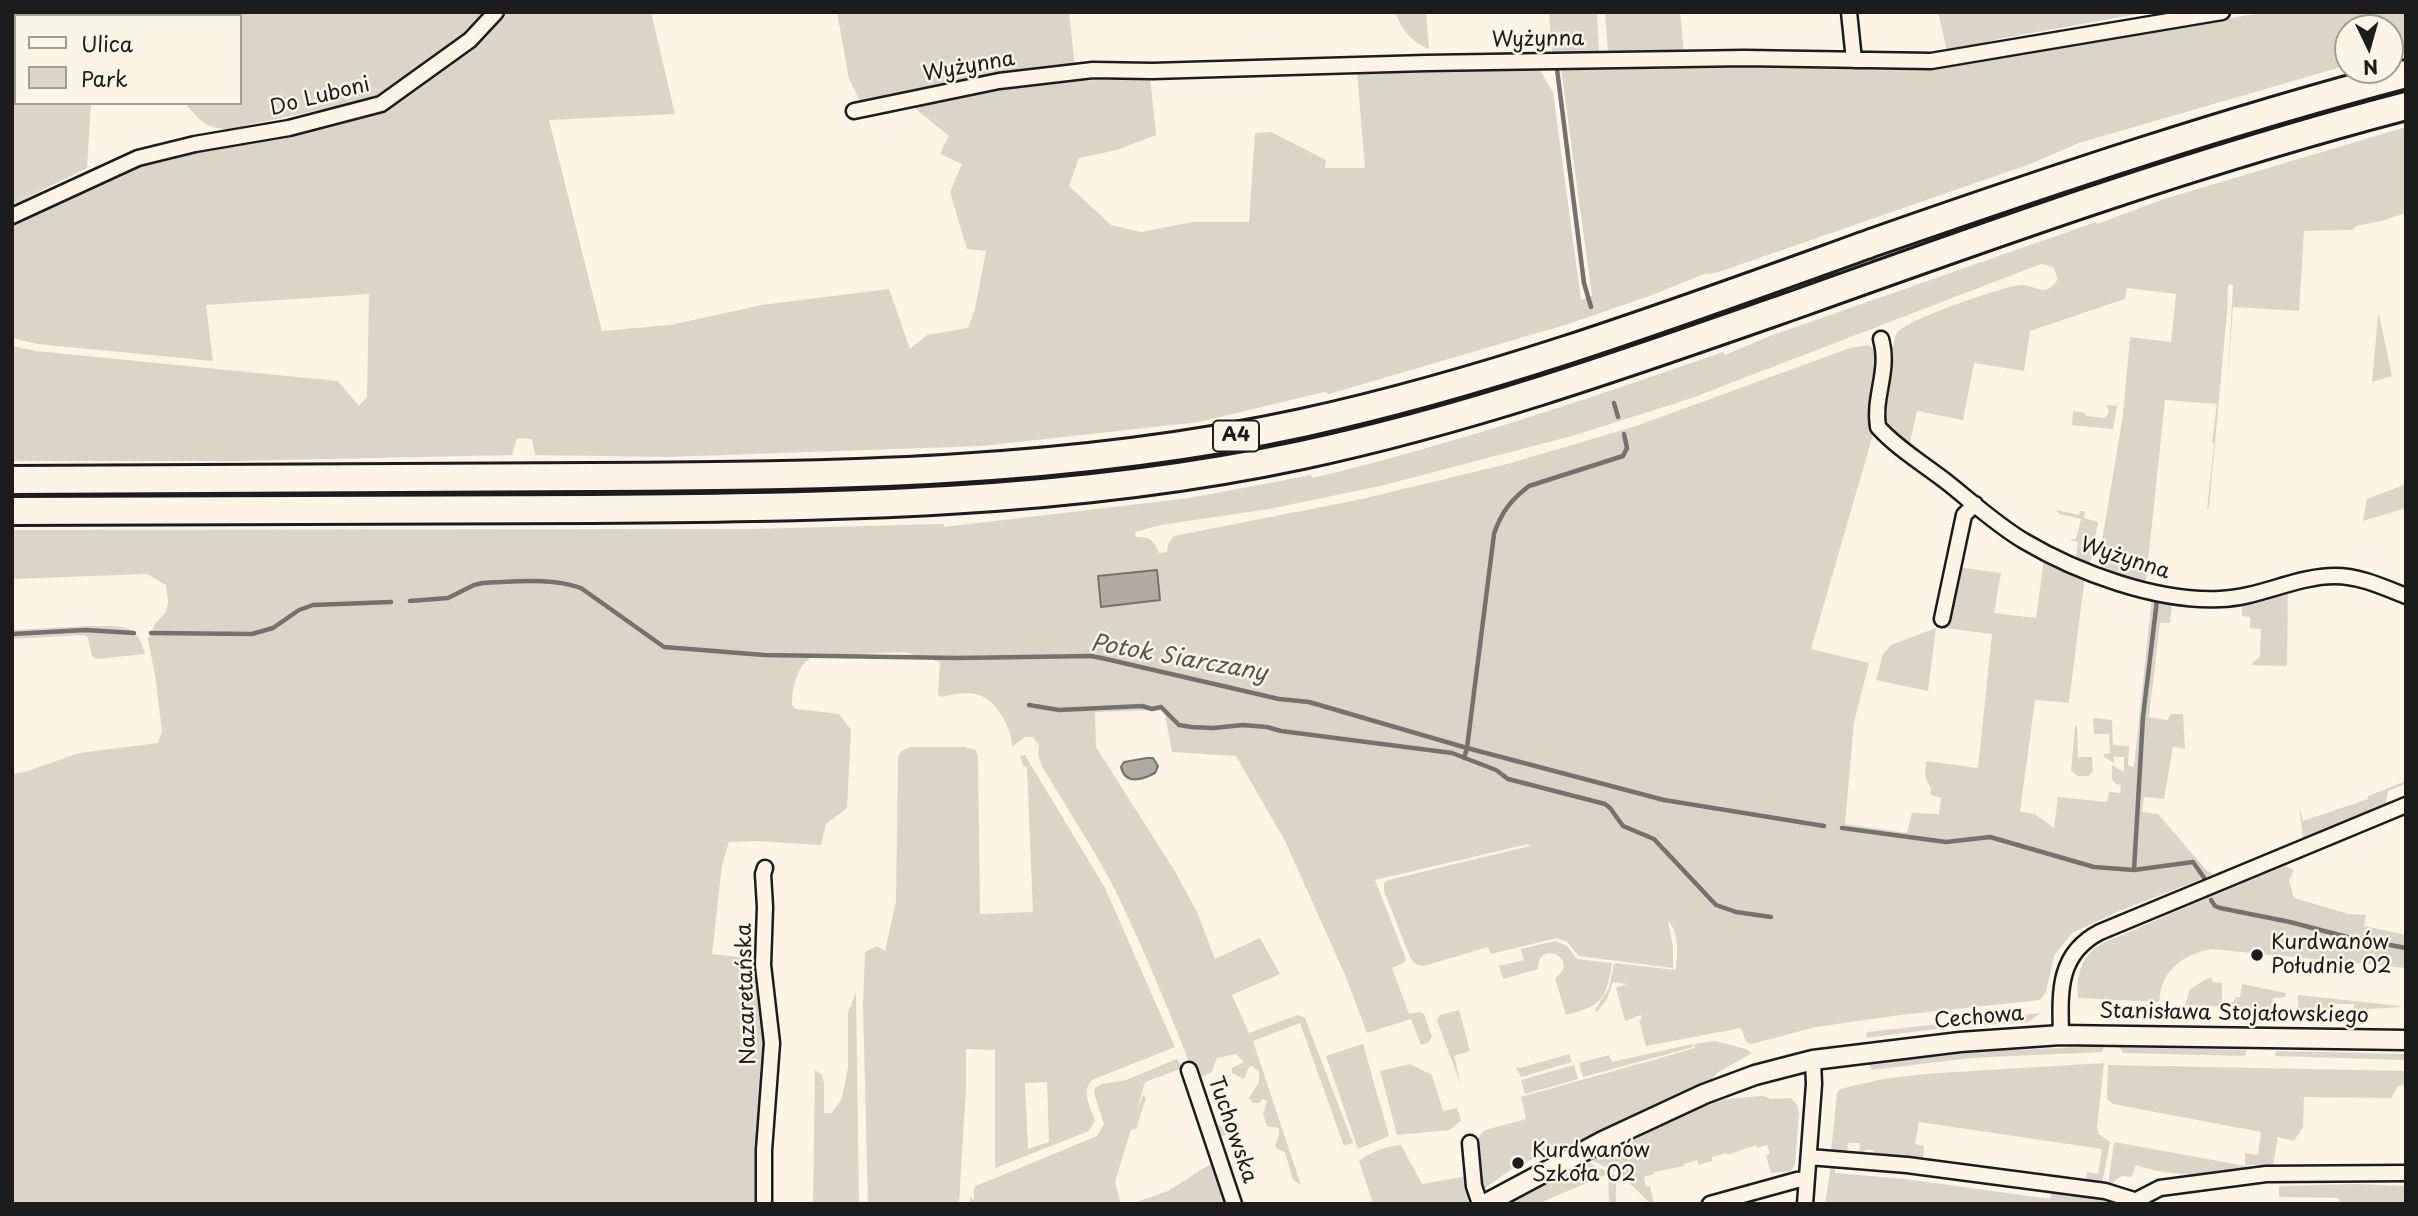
<!DOCTYPE html>
<html>
<head>
<meta charset="utf-8">
<style>
  body { margin:0 }
  #map { position:relative; width:2418px; height:1216px; overflow:hidden; background:#fcf5e5; font-family:"Playpen Sans",sans-serif }
  canvas { display:block }
  .frame { position:absolute; inset:0; border:14px solid #1c1c1c; pointer-events:none }
  .legend { position:absolute; left:14px; top:14px; width:228px; height:91px; box-sizing:border-box; background:#fcf5e5; border:2px solid #a29e95; margin:0; padding:9px 12px; list-style:none; font-size:21px; color:#1c1c1c }
  .legend li { display:flex; align-items:center; gap:14px; height:35px }
  .legend b { width:35px; border:2px solid #a29e95 }
  .north { position:absolute; left:2334px; top:14px; width:70px; height:70px; box-sizing:border-box; background:#fcf5e5; border:2px solid #a29e95; border-radius:50%; rotate:175deg; font-size:19px; font-weight:700; line-height:28px; text-align:center; color:#1c1c1c }
  .north::after { content:''; display:block; margin:auto; width:24px; height:32px; background:#1c1c1c; clip-path:polygon(50% 0,100% 100%,50% 72%,0 100%) }
</style>
</head>
<body>
<div id="map">
<canvas width="2418" height="1216"></canvas>
<div class="frame"></div>
<ul class="legend">
<li><b style="height:9px;background:#fcf5e5"></b>Ulica</li>
<li><b style="height:19px;background:#dbd5c8"></b>Park</li>
</ul>
<div class="north">N</div>
</div>
<script>
const ctx = document.querySelector('canvas').getContext('2d');
ctx.lineJoin = 'round';
function paint(path, color) { ctx.fillStyle = color; ctx.fill(path, 'evenodd'); }
function trace(path, color, width, dash) { ctx.strokeStyle = color; ctx.lineWidth = width; ctx.lineCap = dash ? 'butt' : 'round'; ctx.setLineDash(dash || []); ctx.stroke(path); }
function drawText(font, color, halo, rows, align = 'center') {
  ctx.font = font + ' "Playpen Sans",sans-serif'; ctx.lineWidth = 5; ctx.setLineDash([]); ctx.textBaseline = 'middle'; ctx.strokeStyle = halo; ctx.fillStyle = color; for (const [text, x, y, turn = 0] of rows) {
    ctx.save(); ctx.translate(x, y); ctx.rotate((+turn || 0) * Math.PI / 180); ctx.textAlign = isNaN(turn) ? turn : align; if (halo) ctx.strokeText(text, 0, 0); ctx.fillText(text, 0, 0); ctx.restore();
  }
}
paint(new Path2D(`
  M12 12H492L468 37 387 96 228 129C206 129 198 119 185 103H240V16H16V103H91L87 168 12 205Z
  M502 12H651L675 114 549 120 602 331 670 325 762 305 889 289 910 349 927 335 968 328 975 309 986 251 967 249 950 192 962 164 940 154 949 136 911 105 1011 85 1150 77 1156 135 1117 150 1079 158 1069 186 1111 225 1141 232 1193 222H1249L1255 133 1271 132 1326 160 1325 168H1365L1357 71 1538 67 1553 92 1581 300 1592 296 1561 69 1687 62 1937 68 2266 12H2406V49L2390 53V28H2348V65L2079 143 2030 164 1716 273 1704 274 1655 294 1568 324 1329 394 1324 392 1199 422 982 446 666 457 535 455 532 439 517 438 512 455 236 461H12V346L36 351 338 381 359 406 367 397 369 294 206 305 213 361 38 344 12 338V220L140 163 207 145 347 120 385 110 403 94 486 35Z
  M837 12H1069L1075 67 861 103 849 79Z
  M1395 12H1426L1429 49C1411 42 1402 30 1395 12Z
  M1549 12H1597L1599 54H1552Z
  M1605 12H1680L1684 53 1608 54Z
  M1938 12H2149L1998 39 1980 45 1947 51Z
  M2406 127V213L2381 221 2356 226 2352 230 2304 231 2299 311 2233 307 2227 391 2233 286 2231 284 2228 286 2227 313 2209 507 2207 510 2214 444 2212 442 2217 404 2165 400 2146 581 2141 582 2098 565 2123 415 2130 337 2171 342 2176 294 2127 288 2125 299 2030 331 2024 371 1974 363 1963 420 1917 411 1909 447C1879 424 1879 428 1888 391 1891 377 1891 342 1897 333 1903 321 2004 286 2021 285 2037 285 2045 299 2058 279L2053 267 2041 264 2033 267 1689 399 1572 436 1380 486 1269 509 1161 525 1135 532 1136 537C1150 537 1154 540 1159 553L1167 552 1168 544 1174 536 1362 499 1511 463 1636 426 1850 348 1869 345 1877 352 1878 370 1870 409 1874 431 1811 649 1869 663 1854 722 1845 824 1907 833 1912 813 1939 814 1941 798 1930 795 1931 789 1925 776 1926 761 1978 768 1992 634 1944 628 1957 567 2001 573 1994 613 2036 618 2044 559 2012 542 2015 540 2085 576 2069 703 2035 700 2020 812 2035 814 2054 828 2058 797 2107 802 2109 792 2120 793 2121 785 2116 784 2112 779V765L2124 772V757H2114V763L2104 757V754L2110 753 2109 734H2094L2093 718 2112 720 2113 745 2129 746 2128 765 2134 767 2152 597 2172 604 2170 623H2160L2149 717 2167 720 2171 714H2183L2185 749 2173 747 2164 799 2144 797 2142 812 2158 814 2207 871 2211 872 2212 875 2117 912 2072 933 2054 956 2046 992 2040 1000 1900 1015 1816 1027 1752 1044 1746 1042 1741 1028 1646 1046 1639 1020 1642 1019 1641 1015 1625 1021 1616 988 1627 984 1613 982 1607 999 1597 1012 1595 1010 1609 988 1614 963 1676 970C1677 954 1680 933 1668 921L1673 947V968L1579 956 1567 942 1557 938 1491 954 1488 947 1424 966 1415 964 1410 957 1384 891V883L1389 880 1530 846 1528 844 1375 880 1406 959 1405 962 1392 968 1409 1014 1420 1012 1424 1014 1432 1037 1429 1042 1421 1045 1411 1019 1367 1033 1346 977 1285 841 1236 756 1172 752 1164 710 1095 712 1096 747 1176 873 1197 912 1215 959 1260 938 1280 974 1232 995 1249 1033 1298 1015 1305 1018 1353 1143 1344 1146 1300 1023 1253 1041 1301 1185 1293 1180 1285 1152 1276 1148 1275 1145 1279 1135V1128L1267 1126 1263 1114 1267 1101 1263 1099 1259 1103H1253L1249 1098 1259 1082V1071L1252 1066 1249 1067 1244 1079 1232 1073V1068L1244 1062 1236 1054 1217 1058 1211 1073 1200 1077 1217 1124 1231 1132 1218 1138C1186 1053 1153 967 1113 886 1092 845 1065 806 1042 766L1038 754 1039 745 1033 737H1025L1012 747C1012 735 1008 727 1002 716 986 689 968 691 940 697L938 693 940 662 904 652 813 656C797 665 792 687 792 705L796 709 839 714 851 730 847 808 826 824 821 845 757 841 729 842 722 865 712 954 757 959 767 1045 759 1143 756 1150 759 1204H12V774L25 772 79 753 158 743 162 732 156 681 148 639 155 624 166 612 168 602 166 585 147 574 12 579V530L752 529 944 524V527L1190 498 1311 475 1312 478C1452 445 1588 399 1723 352L1725 355 1770 336 2096 222 2097 224 2164 199Z
  M2379 314 2392 376 2372 382 2378 315Z
  M2107 405 2117 406 2113 429 2072 425 2073 411 2085 413 2086 416 2105 418 2109 412Z
  M2406 484V508L2363 521 2367 499Z
  M2056 510 2079 515 2080 511H2085L2084 518 2098 522 2090 564 2076 558 2078 542 2069 540 2076 539 2081 519 2059 514Z
  M2288 592 2287 666 2250 665 2260 657 2261 629 2250 628V617L2242 616V606L2261 601 2262 597Z
  M88 626C117 627 137 620 145 654L96 659 92 656 88 638 85 635 12 639V630Z
  M1936 628 1928 691 1876 680 1883 654 1891 645Z
  M2077 724 2078 757H2092L2093 771 2089 776H2078L2071 771 2075 727Z
  M911 747H965L975 750 978 756 980 914 1033 912 1027 768 1023 765 1020 756 1025 755 1105 888 1175 1047 1092 1080C1081 1092 1090 1106 1095 1120L1089 1131 995 1168V1050L966 1049V1087L959 1204H868L863 1005 865 952 877 946 885 951 896 901 898 758 901 751ZM1047 1082 1049 1142 1028 1149 1025 1083Z
  M2406 781V784L2388 791 2385 806 2308 840 2303 838 2299 806 2303 821 2368 799V796Z
  M2285 866 2294 870 2289 881 2294 898 2349 914 2366 915 2364 926 2406 935V968L2211 949C2180 956 2162 970 2159 1002L2078 998C2076 982 2079 965 2090 953 2100 941 2119 937 2132 931 2182 908 2234 887 2285 866Z
  M1555 941 1567 946 1577 959 1612 963C1606 1001 1602 1005 1566 1015L1555 978C1582 960 1538 937 1538 969L1503 979 1499 966 1524 960 1521 949Z
  M2208 978H2212L2213 982 2222 983V1001L2234 1002 2235 997H2240L2242 984 2286 993 2285 997 2273 998 2272 1009 2185 1005 2190 989Z
  M856 992 859 1204H813L815 1070 822 1075 824 1083V1113H832L842 1098 848 1068V1013Z
  M2298 995 2401 1006V1007L2354 1010V1004H2334V1009H2298Z
  M1459 1010 1470 1051 1454 1056 1461 1085 1437 1021 1440 1015Z
  M2041 1013 2028 1022 1951 1027 1866 1038 1867 1032Z
  M1715 1041 1746 1049 1752 1053 1717 1073 1708 1083 1571 1149 1570 1146 1525 1162 1522 1158 1511 1164 1513 1168 1481 1191C1479 1174 1469 1142 1485 1130L1526 1119 1521 1097 1685 1051 1695 1048 1694 1044Z
  M1363 1044 1389 1136 1358 1149 1326 1056Z
  M1692 1044 1693 1047 1583 1077 1579 1063 1609 1055 1612 1062Z
  M2104 1046 2102 1052 1971 1058 1872 1070 1869 1064 1984 1051Z
  M2119 1047 2246 1050 2245 1056 2123 1053Z
  M2276 1051 2406 1054V1060L2275 1056Z
  M1569 1054 1572 1062 1521 1077 1516 1067 1520 1068Z
  M1177 1059 1183 1068 1145 1082 1136 1114 1143 1095 1146 1098 1136 1129 1131 1130 1115 1182 1121 1204H970V1195L972 1199H974V1189L976 1186 1097 1136 1104 1124 1094 1093 1095 1088 1102 1084 1126 1080Z
  M2104 1063 2097 1128 2099 1134 2110 1142 2102 1184 2085 1182 2087 1172 2098 1174 2102 1149 1919 1122 1915 1144 1924 1146 1923 1160 1874 1155 1873 1150H1865L1864 1155 1859 1154 1860 1143H1848L1847 1153 1831 1151 1837 1093 1840 1089 1883 1079 1924 1074Z
  M1410 1064 1432 1075 1443 1111 1457 1108 1461 1120 1450 1130 1397 1135 1380 1071Z
  M1574 1065 1578 1079 1525 1094 1521 1080Z
  M2108 1065 2406 1071V1085L2398 1086 2391 1098 2304 1097 2303 1127 2294 1141 2278 1137 2273 1165H2245V1153L2258 1155 2261 1132 2113 1104 2107 1099Z
  M1763 1096 1771 1099 1791 1098 1797 1105 1799 1113 1795 1165 1791 1171 1771 1173 1766 1156 1770 1154 1767 1145 1757 1148 1756 1145 1727 1155 1726 1153 1712 1157V1161L1699 1165 1697 1160 1684 1164V1166L1654 1172V1174L1644 1177 1646 1187 1650 1186 1654 1204H1651L1620 1174 1591 1160 1702 1107 1725 1099Z
  M2114 1142 2251 1167 2269 1168C2225 1174 2179 1180 2136 1165L2131 1177 2122 1176 2108 1186Z
  M1401 1145 1422 1184 1468 1176V1202L1465 1204H1373L1359 1161C1372 1152 1385 1146 1401 1145Z
  M1215 1161 1231 1204H1131L1168 1191Z
  M1587 1162 1616 1176V1204H1609L1608 1174 1537 1204H1506Z
  M1831 1165H1835V1173L1905 1179 2050 1199 2052 1191 2111 1199 2112 1204H1825Z
  M2356 1184 2406 1186V1204H2340L2339 1198 2279 1197V1186Z`), '#dbd5c8');
const water = new Path2D(`
  M1157 570 1160 600 1101 607 1098 576Z
  M1147 758H1153L1158 766 1155 773C1142 780 1125 785 1121 767L1124 762Z`);
paint(water, '#b0aba1');
trace(water, '#75726c', 2);
trace(new Path2D(`
  M1557 69 1584 283 1591 307
  M1614 403 1618 417
  M410 601 448 598 474 585 483 583C515 582 550 577 581 588L664 647 764 655 958 658 1091 656 1106 659 1279 699 1309 702 1467 748 1664 800 1824 826
  M151 633 252 634 273 628 299 610 313 605 391 602
  M12 634 85 630 134 633
  M1029 705 1059 710 1142 706 1152 709 1161 707 1179 725 1191 727 1213 728 1243 725 1267 727 1281 731 1452 753 1496 770 1508 779 1605 804 1610 808 1623 826 1654 839 1716 905 1736 912 1771 917
  M1464 758 1467 748 1494 534C1501 512 1512 499 1529 486L1623 456 1627 448 1624 434
  M1842 828 1946 842 1990 837 2094 867 2134 870 2193 862 2205 879
  M2134 870 2143 717 2157 600
  M2211 900 2215 906 2220 908 2290 922 2347 937 2406 948`), '#75726c', 4.5);
const minor = new Path2D(`
  M1849 12 1854 60
  M854 111 999 81 1093 70 1152 71 1426 63 1745 58 1931 61 2222 12
  M12 216 138 158 195 144 289 128 381 104 470 40 496 12
  M1881 339C1890 371 1873 396 1878 427 1898 449 1925 465 1948 483 1973 503 1997 525 2024 541 2078 573 2157 602 2220 599 2259 598 2296 576 2335 576 2360 576 2383 587 2406 596
  M1942 619 1964 515 1975 504
  M2061 1035C2060 993 2057 954 2100 932L2406 805
  M1189 1070 1234 1204
  M1470 1143 1474 1186 1480 1204
  M1809 1157 1907 1165 2105 1191 2134 1200
  M764 1204V1150L772 1043 763 965 765 907 763 874 765 868
  M1710 1204 1797 1180 1807 1179
  M1805 1204 1814 1084 1813 1060
  M2129 1204 2160 1188 2266 1174 2406 1173`);
const tertiary = new Path2D(`
  M1485 1204 1603 1141 1704 1094 1755 1075 1813 1060 1960 1042 2061 1035 2406 1040`);
const motorway = new Path2D(`
  M12 480C205 479 398 478 591 477 830 476 1068 474 1302 423 1499 380 1688 309 1877 241 2052 180 2227 121 2406 74
  M12 511C205 511 398 510 591 509 830 507 1068 505 1302 455 1471 419 1634 361 1797 304 1998 232 2199 160 2406 106`);
trace(minor, '#1c1c1c', 19);
trace(tertiary, '#1c1c1c', 23);
trace(motorway, '#1c1c1c', 32);
trace(minor, '#fcf5e5', 14);
trace(tertiary, '#fcf5e5', 18);
trace(motorway, '#fcf5e5', 26);
for (const [x, y, r, color] of [
  [2257,955,7,"#1c1c1c"],
  [1518,1163,7,"#1c1c1c"]
]) { const dot = new Path2D(); dot.arc(x, y, r, 0, 2 * Math.PI); ctx.fillStyle = color; ctx.fill(dot); trace(dot, '#fcf5e5', 2.5); }
for (const [x, y, w] of [
  [1236,436,46]
]) { const box = new Path2D(); box.roundRect(x - w / 2, y - 15.5, w, 31, 5); ctx.fillStyle = '#fcf5e5'; ctx.fill(box); trace(box, '#1c1c1c', 2); }
drawText('bold 19px', '#1c1c1c', null, [
  ["A4",1236,436]
]);
drawText('21px', '#1c1c1c', '#fcf5e5', [
  ["Wyżynna",1538,40,-1],
  ["Wyżynna",969,67,-10],
  ["Do Luboni",320,97,-14],
  ["Wyżynna",2125,559,18],
  ["Nazaretańska",747,994,-92],
  ["Stanisława Stojałowskiego",2234,1014,1],
  ["Cechowa",1979,1018,-5],
  ["Tuchowska",1232,1130,71]
]);
drawText('21px', '#1c1c1c', '#fcf5e5', [
  ["Kurdwanów",2271,943],
  ["Południe 02",2271,967],
  ["Kurdwanów",1532,1151],
  ["Szkoła 02",1532,1175]
], 'left');
drawText('italic 23px', '#575551', '#fcf5e5', [
  ["Potok Siarczany",1179,659,10]
]);
</script>
</body>
</html>
